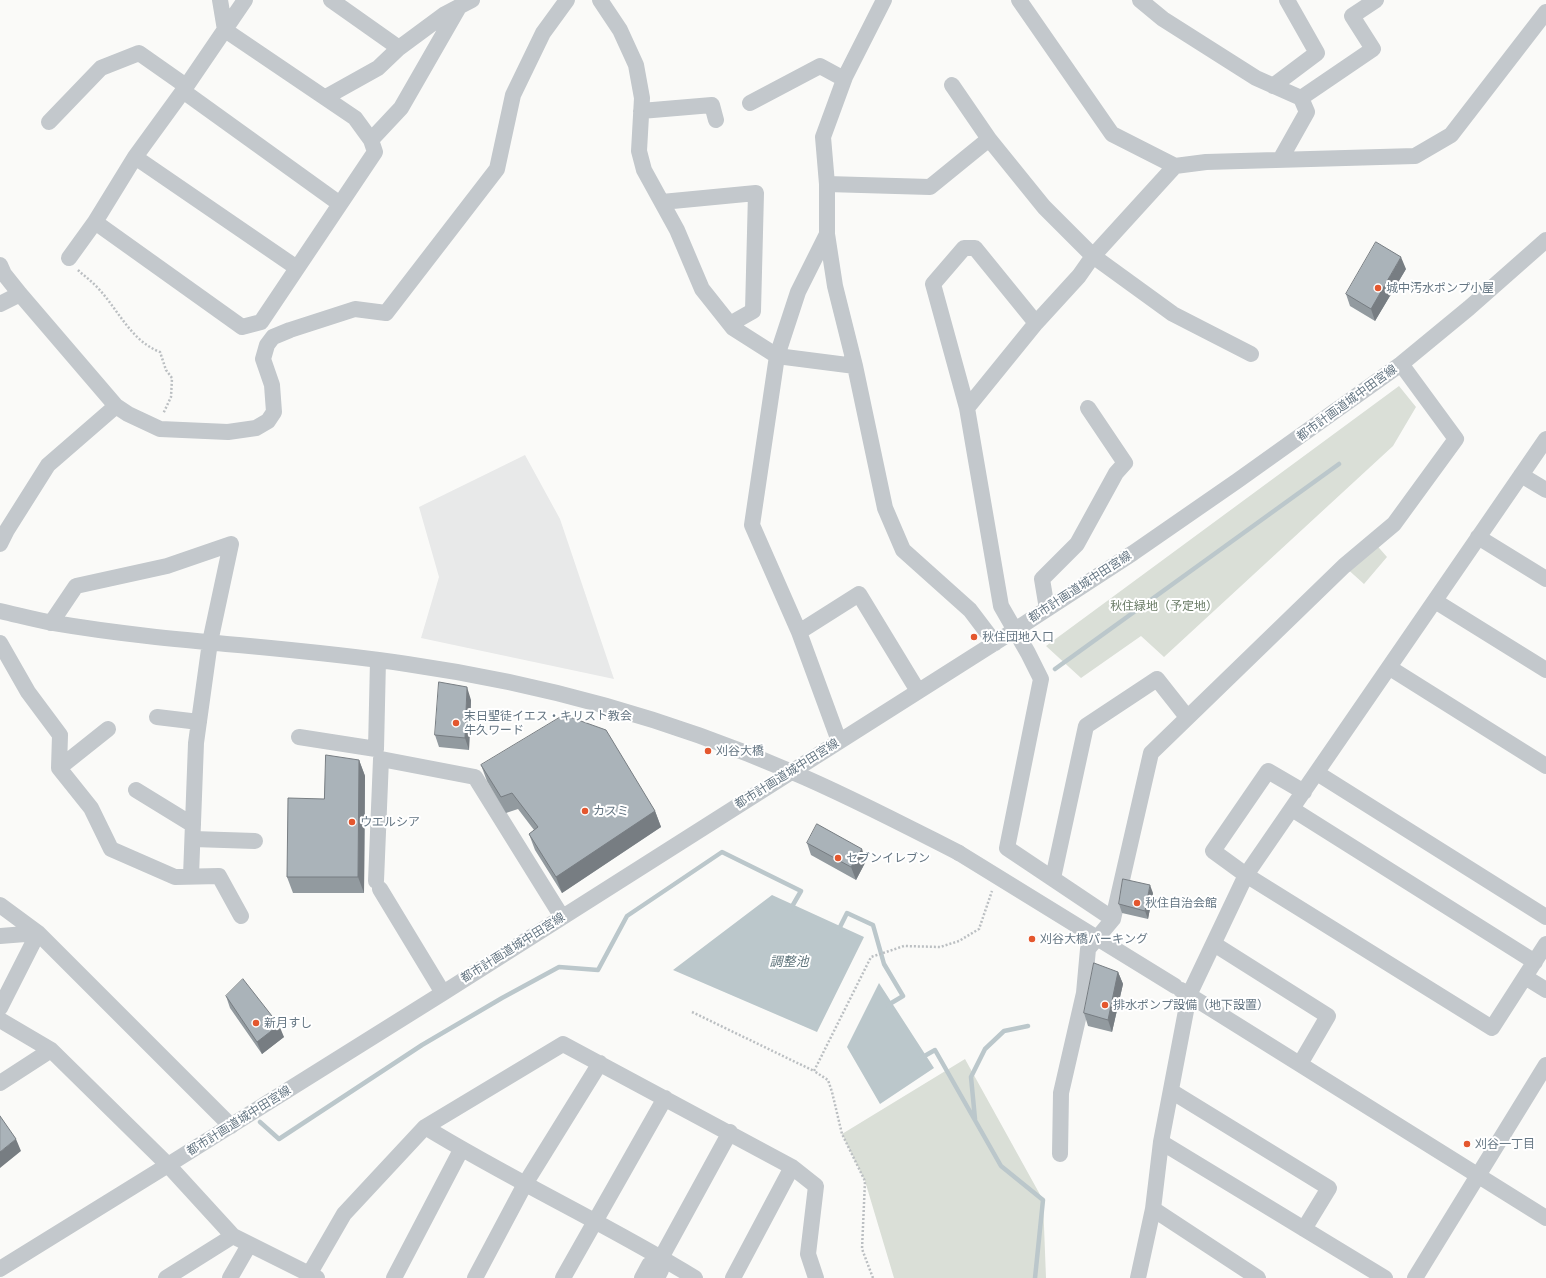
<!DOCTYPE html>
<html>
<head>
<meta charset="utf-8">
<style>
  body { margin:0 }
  canvas { display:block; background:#fafaf8 }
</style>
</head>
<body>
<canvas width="1546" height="1278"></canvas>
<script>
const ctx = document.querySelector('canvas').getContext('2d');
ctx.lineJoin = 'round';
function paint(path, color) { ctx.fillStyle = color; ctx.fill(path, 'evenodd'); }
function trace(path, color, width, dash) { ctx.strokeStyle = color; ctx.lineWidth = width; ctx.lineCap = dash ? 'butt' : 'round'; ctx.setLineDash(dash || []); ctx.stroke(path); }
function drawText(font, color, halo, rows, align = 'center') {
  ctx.font = font + ' Raleway,"Noto Sans JP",sans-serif'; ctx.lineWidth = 4; ctx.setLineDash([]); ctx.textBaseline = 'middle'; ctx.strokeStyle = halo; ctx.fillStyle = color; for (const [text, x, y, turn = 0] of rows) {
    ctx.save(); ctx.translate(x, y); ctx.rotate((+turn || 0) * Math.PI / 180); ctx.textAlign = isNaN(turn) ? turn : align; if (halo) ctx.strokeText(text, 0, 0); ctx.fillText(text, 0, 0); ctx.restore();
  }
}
paint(new Path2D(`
  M525 455 560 519 614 679 421 638 439 577 419 507Z`), '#e8e9e9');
paint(new Path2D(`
  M1399 386 1416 407 1393 446 1164 657 1141 636 1081 678 1046 646Z
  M1373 541 1387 557 1364 584 1344 566Z
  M965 1059 1043 1200 1046 1278H894L865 1181 842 1134Z`), '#dadfd7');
paint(new Path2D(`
  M772 895 864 937 817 1032 673 970Z
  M879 983 934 1068 880 1104 847 1047Z`), '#bbc7cb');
trace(new Path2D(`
  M1055 669 1339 464
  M838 931 847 913 873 925 884 964 903 996 888 1005
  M921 1058 935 1050 1001 1166 1043 1200 1035 1278
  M975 1119 971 1077 985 1049 1004 1031 1028 1026
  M260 1122 279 1139 422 1045 502 998 559 967 598 970 627 916 722 852 801 891 790 910`), '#bbc7cb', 4.5);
trace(new Path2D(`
  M78 270C83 275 89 279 94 284 117 306 129 340 160 352L166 370 172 378 171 397 163 414
  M692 1012 814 1071
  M873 1278 862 1249 865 1181 842 1134 832 1092 828 1080 814 1071 871 957 904 946 940 947 959 941 979 929 992 891`), '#bbbfc2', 2.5, [2, 2]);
trace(new Path2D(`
  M331 0 399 48
  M600 0 620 30 636 65 642 98 639 151 644 170 677 230 702 289 733 328 777 356 855 366 835 286 827 234V184L823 137 845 77 884 0
  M1019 0 1112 134 1175 166 1206 162 1415 156 1451 135 1546 12
  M1140 0 1163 19 1256 78 1301 98
  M952 85 989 139 1044 207 1093 256 1173 314 1251 354
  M1273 86 1317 53 1287 0
  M183 91 340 204
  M326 97 378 68 399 48 445 14 472 0
  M750 103 820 66 844 79
  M641 111 712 105 716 120
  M49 122 101 68 139 53 186 86
  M371 140 401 108 459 7
  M135 157 297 268
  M1280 160 1307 112 1301 98 1373 49 1352 16 1376 0
  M827 184 930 187 989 139
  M662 202 756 193 753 311 730 324
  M95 222 242 327 261 322 375 152 371 140 355 118 225 30 220 0
  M827 234 798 292 777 356 752 525 799 632 839 741
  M69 258 95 222 135 157 183 91 245 0
  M0 265 4 274 20 294 116 406 128 414 160 429 228 432 256 428 268 421 274 412 272 385 263 359 267 345 273 337 290 330 355 309 386 313 497 169 513 95 543 33 567 0
  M0 304 20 294
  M1036 323 975 248H964L933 284 967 408 1001 606 1028 653 1041 679 1007 848 1113 919 1151 753 1344 566 1394 524 1456 439 1401 364
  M855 366 885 508 903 550 970 610 995 643
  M967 408 1036 323 1079 276 1093 256 1175 166
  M1521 475 1546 490
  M1478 537 1546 579
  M0 544 7 530 48 465 116 406
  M1435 601 1546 670
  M1047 609 1042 579 1077 544 1116 473 1125 463 1088 408
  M0 611C18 615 36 620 54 623 171 643 290 646 407 664 539 683 670 719 792 772 849 796 904 825 959 853
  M51 623 76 586 167 566 231 544 210 642 196 743 191 876
  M799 632 859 594 918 691
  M0 643 28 692 60 735 59 768
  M1390 668 1546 766
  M157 717 199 722
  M108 729 59 768 91 808 111 849 175 877 219 876 241 916
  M299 737 376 749 378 660
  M1317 773 1546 917
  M136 790 193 825
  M1304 792 1268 771 1213 851 1246 875 1492 1028 1546 944
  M1292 809 1535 962
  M193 839 255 841
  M1053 878 1086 726 1157 679 1187 717
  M376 881 381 759 475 777 562 917
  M380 889 443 993
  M0 905 38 933 231 1126
  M0 936 38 933
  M1214 944 1328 1016 1300 1064
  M1525 977 1546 990
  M1181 990 1546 1218
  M0 1008 38 933
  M0 1020 51 1050 168 1165 233 1236 317 1278
  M0 1083 51 1050
  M1171 1091 1329 1188 1304 1229
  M425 1127C513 1181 607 1224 695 1278
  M1161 1142 1385 1278
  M1060 1154 1061 1093 1084 993 1088 949 1113 919
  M1153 1209 1258 1278
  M0 1269 168 1165 443 993 1015 630 1133 553 1237 481 1401 364 1469 308 1546 240
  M166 1278 233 1236
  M230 1278 249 1245
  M307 1278 344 1214 425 1127 563 1044 792 1167 816 1186 808 1254 816 1278
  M394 1278 461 1150
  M475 1278 525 1184 600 1063
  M563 1278 665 1098
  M642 1278 649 1265 661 1258
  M657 1278 661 1270V1258L730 1132
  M733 1278 792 1167
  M1138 1278 1153 1209 1161 1142 1189 995 1246 875 1546 439
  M1415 1278 1546 1065`), '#c3c8cc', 16);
trace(new Path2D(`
  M959 853 1175 986`), '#c3c8cc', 16);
paint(new Path2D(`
  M1406 269 1375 321 1350 306 1346 294Z
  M471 700 469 750 439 747 435 735Z
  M359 760 365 776 364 893H293L287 877 324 799Z
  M481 765 655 811 661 827 562 893 535 850 529 834 534 830 518 809 506 813 487 781Z
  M807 843 866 861 856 880 811 855Z
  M1153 893 1148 919 1122 913 1119 904Z
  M1118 972 1123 984 1112 1032 1088 1026 1084 1013Z
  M226 996 284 1037 262 1054 230 1008Z`), '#929a9f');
paint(new Path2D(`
  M1401 257 1406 269 1375 321 1371 309Z
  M467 687 471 700 469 750 465 738Z
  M359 760 365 776 364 893 358 877Z
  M655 811 661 827 562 893 556 877Z
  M862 849 866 861 856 880 851 867Z
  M1150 885 1153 893 1148 919 1145 911Z
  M1118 972 1123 984 1112 1032 1108 1020Z
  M279 1025 284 1037 262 1054 257 1042Z
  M16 1139 21 1151 0 1168V1152Z`), '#777d82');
const building = new Path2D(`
  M1376 242 1401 257 1371 309 1346 294Z
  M439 682 467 687 465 738 435 735Z
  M564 715 606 730 655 811 556 877 529 834 538 827 512 793 501 797 481 765Z
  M326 755 359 760 358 877H287L288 798 324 799Z
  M817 824 862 849 851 867 807 843Z
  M1123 879 1150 885 1145 911 1119 904Z
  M1094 963 1118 972 1108 1020 1084 1013Z
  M243 979 279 1025 257 1042 226 996Z
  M0 1116 16 1139 0 1152Z`);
paint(building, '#aab3b9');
trace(building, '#777d82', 1);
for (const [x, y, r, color] of [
  [1378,288,4,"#e4572e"],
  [974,637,4,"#e4572e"],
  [456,723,4,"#e4572e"],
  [708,751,4,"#e4572e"],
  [585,811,4,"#e4572e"],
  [352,822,4,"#e4572e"],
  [838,858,4,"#e4572e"],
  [1137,903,4,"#e4572e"],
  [1032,939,4,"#e4572e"],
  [1105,1005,4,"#e4572e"],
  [256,1023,4,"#e4572e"],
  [1467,1144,4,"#e4572e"]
]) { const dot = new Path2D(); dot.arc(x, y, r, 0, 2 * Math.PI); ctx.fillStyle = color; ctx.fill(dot); trace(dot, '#fff', 1.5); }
drawText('12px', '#657683', '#fff', [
  ["城中汚水ポンプ小屋",1386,288],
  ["秋住団地入口",982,637],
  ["末日聖徒イエス・キリスト教会",464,716],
  ["牛久ワード",464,730],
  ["刈谷大橋",716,751],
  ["カスミ",593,811],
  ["ウエルシア",360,822],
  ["セブンイレブン",846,858],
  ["秋住自治会館",1145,903],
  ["刈谷大橋パーキング",1040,939],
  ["排水ポンプ設備（地下設置）",1113,1005],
  ["新月すし",264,1023],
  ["刈谷一丁目",1475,1144]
], 'left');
drawText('12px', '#657683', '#fff', [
  ["都市計画道城中田宮線",1347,403,-36],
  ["都市計画道城中田宮線",1080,587,-33],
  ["都市計画道城中田宮線",787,774,-32],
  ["都市計画道城中田宮線",513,948,-32],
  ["都市計画道城中田宮線",239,1121,-32]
]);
drawText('12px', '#687a64', '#fff', [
  ["秋住緑地（予定地）",1164,606]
]);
drawText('italic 13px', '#60757c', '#fff', [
  ["調整池",789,962]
]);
</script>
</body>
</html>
